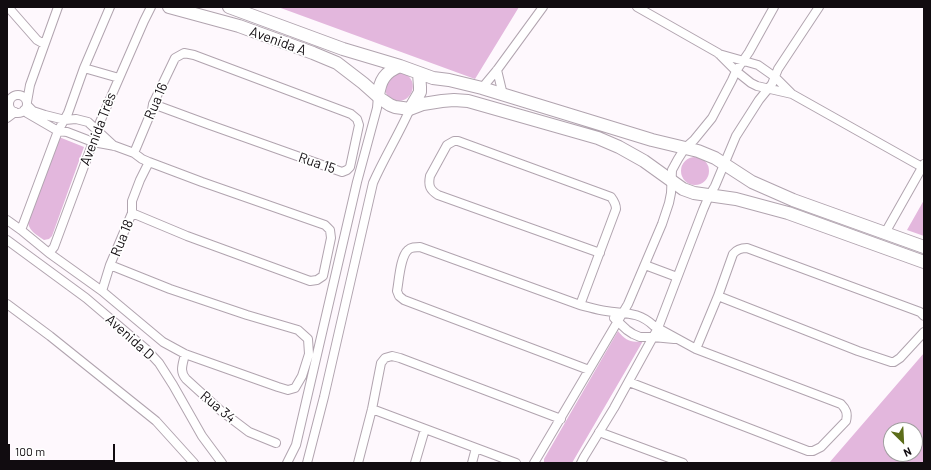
<!DOCTYPE html>
<html>
<head>
<meta charset="utf-8">
<style>
  body { margin:0 }
  #map { position:relative; width:931px; height:470px; overflow:hidden; background:#fef8fd; font-family:Barlow,sans-serif }
  canvas { display:block }
  .frame { position:absolute; inset:0; border:8px solid #110c10; pointer-events:none }
  .north { position:absolute; left:883px; top:422px; width:40px; height:40px; box-sizing:border-box; background:#fff; border:1px solid #a09e9f; border-radius:50%; rotate:156deg; font-size:11px; font-weight:700; line-height:16px; text-align:center; color:#110c10 }
  .north::after { content:''; display:block; margin:auto; width:14px; height:18px; background:#5c6d1a; clip-path:polygon(50% 0,100% 100%,50% 72%,0 100%) }
  .scale { position:absolute; left:8px; top:444px; width:107px; height:18px; box-sizing:border-box; border:2px solid #110c10; border-top:0; padding-left:5px; font-size:12px; line-height:14px; white-space:nowrap; color:#110c10; -webkit-text-stroke:3px #fff; paint-order:stroke }
</style>
</head>
<body>
<div id="map">
<canvas width="931" height="470"></canvas>
<div class="frame"></div>
<div class="north">N</div>
<div class="scale">100 m</div>
</div>
<script>
const ctx = document.querySelector('canvas').getContext('2d');
ctx.lineJoin = 'round';
function paint(path, color) { ctx.fillStyle = color; ctx.fill(path, 'evenodd'); }
function trace(path, color, width, dash) { ctx.strokeStyle = color; ctx.lineWidth = width; ctx.lineCap = dash ? 'butt' : 'round'; ctx.setLineDash(dash || []); ctx.stroke(path); }
function drawText(font, color, halo, rows, align = 'center') {
  ctx.font = font + ' Barlow,sans-serif'; ctx.lineWidth = 3.5; ctx.setLineDash([]); ctx.textBaseline = 'middle'; ctx.strokeStyle = halo; ctx.fillStyle = color; for (const [text, x, y, turn = 0] of rows) {
    ctx.save(); ctx.translate(x, y); ctx.rotate((+turn || 0) * Math.PI / 180); ctx.textAlign = isNaN(turn) ? turn : align; if (halo) ctx.strokeText(text, 0, 0); ctx.fillText(text, 0, 0); ctx.restore();
  }
}
paint(new Path2D(`
  M278 7H519L475 79Z
  M401 72C423 79 411 107 393 100 388 97 385 93 384 87L394 73Z
  M59 137 84 147 52 236 49 239 44 240C37 235 30 232 28 223Z
  M681 171a14 14 0 1 1 28 0a14 14 0 1 1-28 0Z
  M924 200V236L907 230Z
  M618 331C626 341 631 343 643 341L572 463H544V459Z
  M924 353V463H829ZM891 430H915V454H891Z`), '#e3b7dd');
const minor = new Path2D(`
  M8 7 37 40 44 44
  M637 7 718 53 736 71 751 83 757 86 792 94 922 167
  M719 54 758 65 775 77 791 93
  M84 68 119 78
  M497 70 503 95
  M482 88 497 70 543 7
  M9 104a9 9 0 1 1 18 0a9 9 0 1 1-18 0Z
  M27 102 30 85 58 7
  M27 105 33 111 45 115 65 120 76 119 88 122 114 146
  M24 110 27 113 58 131 67 132 93 142 115 146 134 153 142 159 149 162 202 182 325 225 330 230 331 238 323 276 317 280 310 281 187 236 132 213
  M7 118 15 112
  M134 153 152 110 153 104 175 58 184 53 194 55 351 114 357 119 359 125 350 167 347 170 342 172 210 125 153 104
  M7 220 21 230 49 253 102 291 163 342 185 354 278 387 288 390 295 388 302 376 309 354 308 339 298 330 247 315 170 289 110 265
  M21 230 58 131 68 113 84 68 110 7
  M885 233 924 164
  M7 240 86 298 146 349 159 363 173 385 202 436 222 463
  M49 253 54 247 93 142 98 130 100 122 144 21 151 7
  M645 265 677 277
  M102 291 110 265 132 213V201L140 180 149 162
  M718 296 858 351 891 362H894L900 358 924 332
  M7 304 50 336 156 421 194 463
  M580 305 616 209C616 204 614 201 611 197L458 141H454L447 145 430 176C428 186 430 190 438 195L600 253
  M614 318 627 330 633 334 640 337H653L674 339
  M696 349 718 296 733 254C737 249 741 248 747 248L920 312 924 316
  M185 354C183 364 179 371 186 379L220 410 249 432 276 443
  M589 370 404 300 399 296 397 291C399 281 400 257 408 250 411 247 415 247 420 247L580 305C589 307 597 310 606 311 625 314 638 311 654 326L696 349 841 404C846 409 848 413 846 421L821 447 813 451H808L629 382
  M372 409 516 463
  M599 432 683 463
  M287 463 296 445 357 182 377 108 378 96
  M307 463 324 397 373 183C384 158 399 134 410 109
  M358 463 372 409 381 363 385 358 392 356 400 358 561 419
  M415 463 425 429
  M472 463 476 448
  M534 463 628 304 662 224 669 203 671 193 672 170 678 159 685 148 694 140 712 118 732 80 736 71 749 52 774 7
  M581 463 584 457 614 408 658 328 703 210 709 196 715 186 736 136 759 100 772 84 778 69 819 7`);
const secondary = new Path2D(`
  M169 7 239 26 313 53 337 63 363 83 381 99 390 105 395 107 410 109 423 104 442 101 454 100 468 101 598 138 619 147 644 161 683 189 694 193 736 199 788 213 924 262
  M229 7 343 49 400 66 433 78 449 80 482 88 652 140 698 151 715 158 752 182 793 200 924 247
  M378 96C380 80 385 72 400 66
  M410 109 420 92V87L419 73`);
trace(minor, '#b1a4af', 10);
trace(secondary, '#b1a4af', 14);
trace(minor, '#fff', 8);
trace(secondary, '#fff', 12);
drawText('14px', '#110c10', '#fff', [
  ["Avenida A",278,41,20],
  ["Rua 16",156,101,-67],
  ["Avenida Três",98,129,-69],
  ["Rua 15",317,163,19],
  ["Rua 18",122,238,-68],
  ["Avenida D",130,337,42],
  ["Rua 34",218,407,40]
]);
</script>
</body>
</html>
